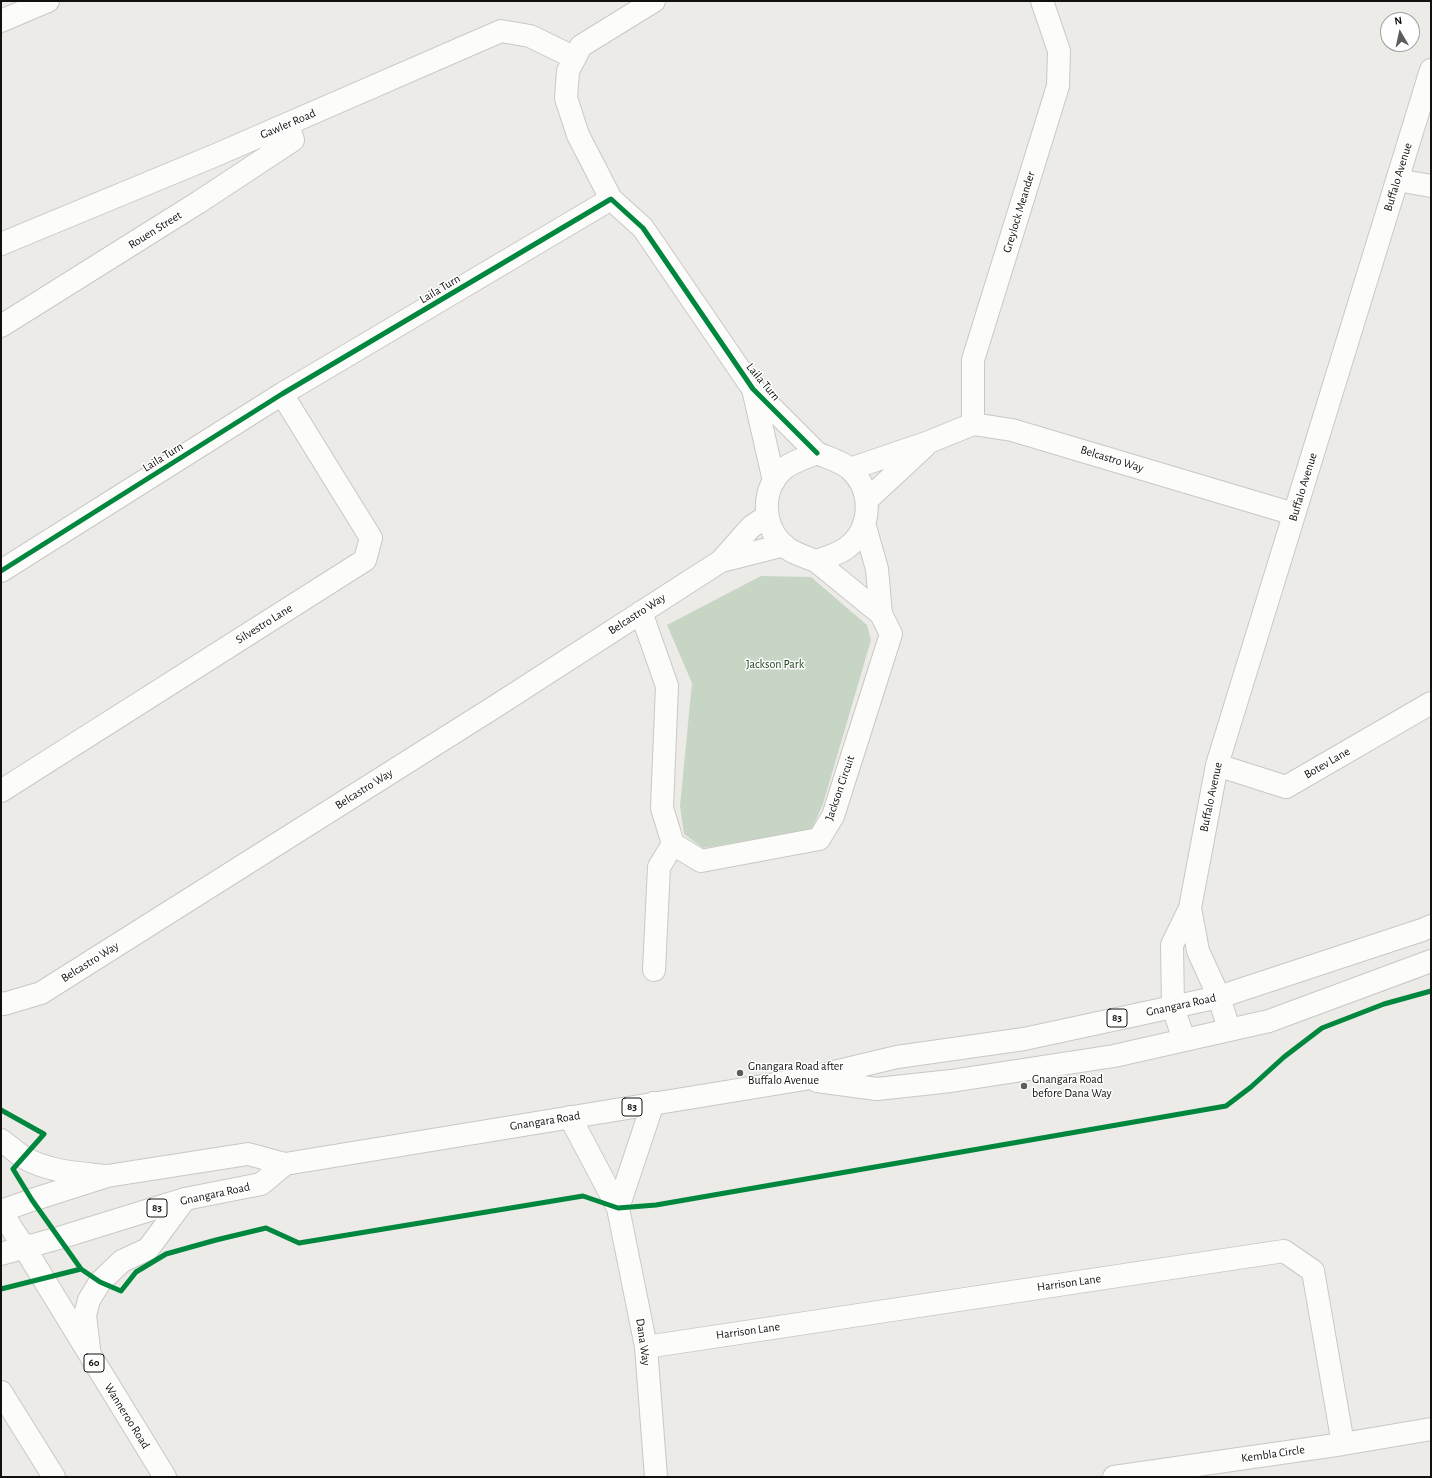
<!DOCTYPE html>
<html>
<head>
<meta charset="utf-8">
<style>
  body { margin:0 }
  #map { position:relative; width:1432px; height:1478px; overflow:hidden; background:#ecebe7; font-family:"Alegreya Sans",sans-serif }
  canvas { display:block }
  .frame { position:absolute; inset:0; border:2px solid #12110f; pointer-events:none }
  .north { position:absolute; left:1380px; top:12px; width:40px; height:40px; box-sizing:border-box; background:#fff; border:1px solid #a0a09f; border-radius:50%; rotate:351deg; font-size:11px; font-weight:700; line-height:16px; text-align:center; color:#12110f }
  .north::after { content:''; display:block; margin:auto; width:14px; height:18px; background:#5e5d5b; clip-path:polygon(50% 0,100% 100%,50% 72%,0 100%) }
</style>
</head>
<body>
<div id="map">
<canvas width="1432" height="1478"></canvas>
<div class="frame"></div>
<div class="north">N</div>
</div>
<script>
const ctx = document.querySelector('canvas').getContext('2d');
ctx.lineJoin = 'round';
function paint(path, color) { ctx.fillStyle = color; ctx.fill(path, 'evenodd'); }
function trace(path, color, width, dash) { ctx.strokeStyle = color; ctx.lineWidth = width; ctx.lineCap = dash ? 'butt' : 'round'; ctx.setLineDash(dash || []); ctx.stroke(path); }
function drawText(font, color, halo, rows, align = 'center') {
  ctx.font = font + ' "Alegreya Sans",sans-serif'; ctx.lineWidth = 3; ctx.setLineDash([]); ctx.textBaseline = 'middle'; ctx.strokeStyle = halo; ctx.fillStyle = color; for (const [text, x, y, turn = 0] of rows) {
    ctx.save(); ctx.translate(x, y); ctx.rotate((+turn || 0) * Math.PI / 180); ctx.textAlign = isNaN(turn) ? turn : align; if (halo) ctx.strokeText(text, 0, 0); ctx.fillText(text, 0, 0); ctx.restore();
  }
}
paint(new Path2D(`
  M761 576 811 577 867 625 871 640 823 804 811 831 703 848 684 834 680 806 692 683 667 625Z`), '#c7d5c4');
const street = new Path2D(`
  M1 21 48 1
  M1397 180 1431 186
  M611 199 578 135 566 98 568 71 581 46 654 1
  M1 244 216 155 501 31 530 36 575 58
  M1 326 199 202 293 140 288 124
  M753 389 774 481
  M973 424V360L1058 86 1059 51 1042 1
  M817 453C828 458 841 461 850 469 874 491 872 531 845 549 836 555 826 558 816 561 805 557 792 553 783 545 761 524 761 486 786 467 795 461 807 457 817 453Z
  M850 469 929 442 973 424 1012 430 1294 514
  M867 500 924 447
  M864 523 877 569 881 614
  M721 561 784 545
  M1 571 282 394 611 199 643 228 753 389 817 453
  M641 612 667 686 662 808 673 844 701 861 819 839 833 816 891 634 881 614 816 561
  M1217 765 1286 787 1431 703
  M1 791 365 560 371 538 282 394
  M1190 908 1198 951 1219 997 1229 1029
  M654 970 659 867 673 844
  M1 1003 4 1004 41 993 496 706 721 561 751 527 767 516
  M1184 1040 1173 1007 1172 945 1190 908 1217 765 1431 70
  M570 1117 618 1208 646 1347 656 1477
  M618 1208 653 1103
  M646 1347 1284 1251 1313 1271 1343 1444
  M1114 1477 1343 1444 1431 1429`);
const primary = new Path2D(`
  M817 1081 877 1089 951 1081 1114 1056 1269 1021 1431 961
  M1 1211 32 1200 107 1176 248 1154 285 1164 805 1079 897 1057 1024 1039 1219 997 1422 930 1431 926
  M1 1254 59 1238 185 1199 261 1184 285 1164`);
const highway = new Path2D(`
  M1 1140C9 1146 16 1152 23 1157 48 1172 79 1173 107 1176
  M1 1212 24 1247 165 1477
  M89 1349 85 1315 89 1300 100 1282 122 1261 148 1249 185 1199
  M1 1392 54 1477`);
trace(street, '#c9c8c5', 24);
trace(primary, '#c9c8c5', 24);
trace(highway, '#c9c8c5', 24);
trace(street, '#fcfcfb', 22);
trace(primary, '#fcfcfb', 22);
trace(highway, '#fcfcfb', 22);
trace(new Path2D(`
  M1 571 282 394 611 199 643 228 753 389 817 453
  M1 1110 44 1134 13 1169 32 1200 81 1269 100 1282 121 1291 136 1272 166 1254 216 1240 266 1228 299 1243 583 1196 618 1208 656 1205 1226 1106 1251 1087 1284 1057 1322 1028 1384 1004 1431 991
  M1 1289 81 1269`), '#00873e', 5);
for (const [x, y, r, color] of [
  [740,1073,4,"#5e5d5b"],
  [1024,1086,4,"#5e5d5b"]
]) { const dot = new Path2D(); dot.arc(x, y, r, 0, 2 * Math.PI); ctx.fillStyle = color; ctx.fill(dot); trace(dot, '#fff', 1.5); }
for (const [x, y, w] of [
  [1117,1018,20],
  [632,1107,20],
  [157,1208,20],
  [94,1363,20]
]) { const box = new Path2D(); box.roundRect(x - w / 2, y - 9, w, 18, 3); ctx.fillStyle = '#fff'; ctx.fill(box); trace(box, '#12110f', 1); }
drawText('bold 11px', '#12110f', null, [
  ["83",1117,1018],
  ["83",632,1107],
  ["83",157,1208],
  ["60",94,1363]
]);
drawText('12px', '#12110f', '#fff', [
  ["Gawler Road",288,124,-23],
  ["Buffalo Avenue",1398,177,-73],
  ["Greylock Meander",1019,212,-73],
  ["Rouen Street",155,230,-32],
  ["Laila Turn",440,289,-31],
  ["Laila Turn",763,382,50],
  ["Laila Turn",163,457,-32],
  ["Belcastro Way",1112,459,17],
  ["Buffalo Avenue",1303,487,-73],
  ["Belcastro Way",637,614,-33],
  ["Silvestro Lane",264,624,-32],
  ["Botev Lane",1327,763,-30],
  ["Jackson Circuit",840,788,-71],
  ["Belcastro Way",364,789,-32],
  ["Buffalo Avenue",1211,797,-78],
  ["Belcastro Way",90,962,-32],
  ["Gnangara Road",1181,1005,-12],
  ["Gnangara Road",545,1121,-9],
  ["Gnangara Road",215,1194,-12],
  ["Harrison Lane",1069,1283,-8],
  ["Harrison Lane",748,1331,-8],
  ["Dana Way",643,1342,82],
  ["Wanneroo Road",127,1416,58],
  ["Kembla Circle",1273,1454,-8]
]);
drawText('12px', '#1c431b', '#fff', [
  ["Jackson Park",775,664]
]);
drawText('12px', '#12110f', '#fff', [
  ["Gnangara Road after",748,1066],
  ["Buffalo Avenue",748,1080],
  ["Gnangara Road",1032,1079],
  ["before Dana Way",1032,1093]
], 'left');
</script>
</body>
</html>
